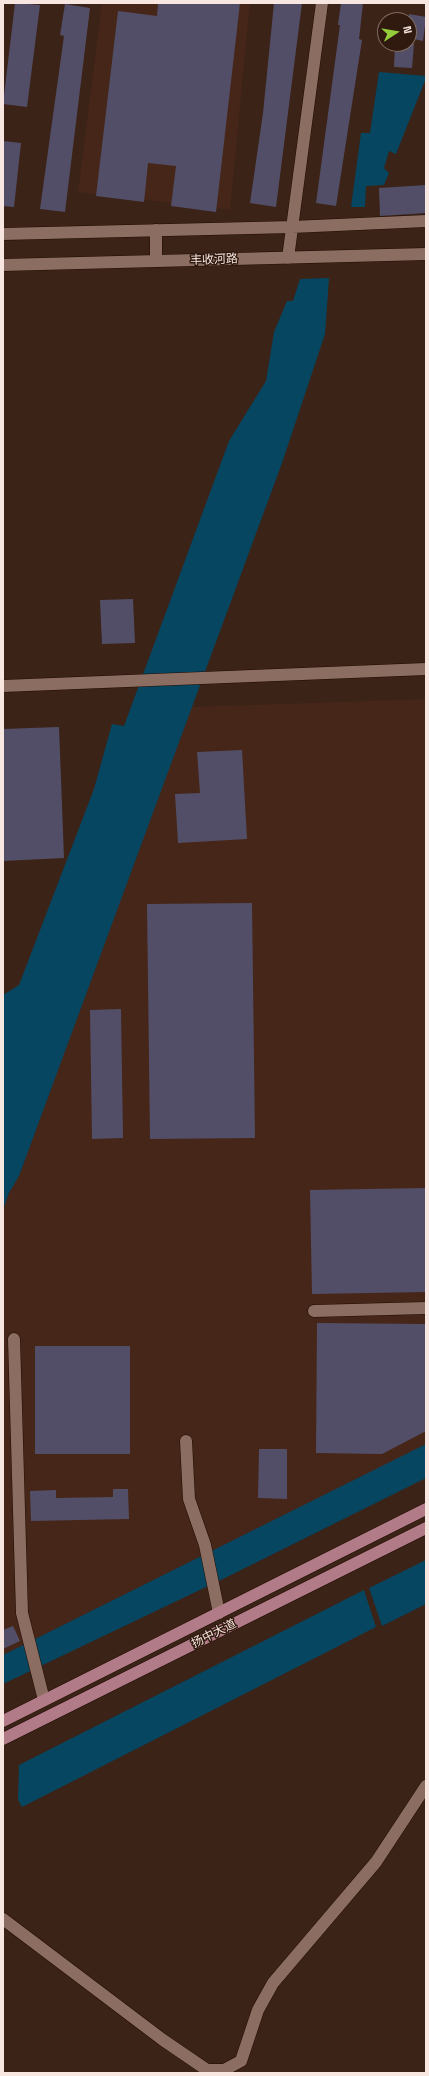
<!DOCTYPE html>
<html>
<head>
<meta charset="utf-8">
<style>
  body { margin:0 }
  #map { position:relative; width:429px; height:2076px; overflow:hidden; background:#3b2318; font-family:"Space Grotesk",sans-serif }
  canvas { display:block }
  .frame { position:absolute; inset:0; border:4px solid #f8e7e0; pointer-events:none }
  .north { position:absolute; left:377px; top:12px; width:40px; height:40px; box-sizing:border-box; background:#30190e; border:1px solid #806b62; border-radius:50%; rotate:78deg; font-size:11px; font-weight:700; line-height:16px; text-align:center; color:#f8e7e0 }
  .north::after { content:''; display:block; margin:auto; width:14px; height:18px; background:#95cc3b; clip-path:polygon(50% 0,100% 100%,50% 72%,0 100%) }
</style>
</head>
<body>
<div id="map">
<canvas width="429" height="2076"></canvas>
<div class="frame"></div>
<div class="north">N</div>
</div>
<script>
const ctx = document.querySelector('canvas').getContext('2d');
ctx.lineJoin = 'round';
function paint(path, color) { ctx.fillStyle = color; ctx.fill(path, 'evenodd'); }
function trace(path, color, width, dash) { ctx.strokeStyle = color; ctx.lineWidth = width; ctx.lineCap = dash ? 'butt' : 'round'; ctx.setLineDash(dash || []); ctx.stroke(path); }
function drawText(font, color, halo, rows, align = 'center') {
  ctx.font = font + ' "Space Grotesk","Noto Sans SC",sans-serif'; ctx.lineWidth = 3; ctx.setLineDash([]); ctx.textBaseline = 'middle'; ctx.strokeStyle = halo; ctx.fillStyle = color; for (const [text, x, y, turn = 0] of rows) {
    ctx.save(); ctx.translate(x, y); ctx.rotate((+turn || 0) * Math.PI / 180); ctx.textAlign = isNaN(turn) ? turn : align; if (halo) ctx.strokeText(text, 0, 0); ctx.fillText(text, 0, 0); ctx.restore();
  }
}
paint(new Path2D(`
  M102 3H250L230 210 78 192Z
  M426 699V1444L3 1655V1210L9 1193 19 1176 191 707Z`), '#452618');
paint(new Path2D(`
  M379 72 426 76V78L396 154 389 151 384 168 389 173 384 185 366 186 365 207H351L361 133H370Z
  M329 278 325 334 282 463 19 1176 9 1193 3 1210V995L19 985 94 789 112 724 124 726 229 441 266 381 274 332 287 301H293L300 279Z
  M426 1444V1478L227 1577 3 1684V1655Z
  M426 1560V1604L382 1626 369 1588Z
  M364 1590 376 1627 22 1807 18 1800 19 1765Z`), '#064661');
paint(new Path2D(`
  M15 3 40 5 27 107 3 104Z
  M158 3H240L216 212 171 206 176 166 148 163 144 202 96 196 118 11 157 16Z
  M274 3H302L276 207 250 203 263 113Z
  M341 3H363L359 39 362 40 336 206 316 203 340 25H338Z
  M65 4 90 8 65 212 40 209 64 36 60 35Z
  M409 14 426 17 423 41 409 38Z
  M395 44H414L412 68 394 67Z
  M3 141 21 143 14 207 3 206Z
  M426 185V213L380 216 379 188Z
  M133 599 135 643 102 644 100 600Z
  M59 727 64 858 3 861V729Z
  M242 750 247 839 178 843 175 794 200 793 197 752Z
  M252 903 255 1138 150 1139 147 904Z
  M121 1009 123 1138 92 1139 90 1010Z
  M426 1188V1292L312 1294 310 1190Z
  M317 1323 426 1324V1431L382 1454 316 1453Z
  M35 1346H130V1454H35Z
  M259 1449H287V1499L258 1498Z
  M113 1489H128L129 1519 31 1521 30 1491 56 1490V1498L113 1497Z
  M13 1626 20 1641 3 1649V1630Z`), '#534e67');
const minor = new Path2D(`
  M3 234 292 227 426 221
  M288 258 322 3
  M156 261V230
  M3 265 426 254
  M3 686 426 669
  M314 1311 426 1308
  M14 1339 22 1613 44 1700
  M186 1441 189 1499 205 1545 219 1613
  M3 1919 163 2040 207 2070 206 2073
  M207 2070H224L241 2061 258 2010 273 1983 376 1862 426 1786`);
const major = new Path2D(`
  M3 1721 426 1509
  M3 1739 426 1528`);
trace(minor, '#210b03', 13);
trace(major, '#210b03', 13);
trace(minor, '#8b6e61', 12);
trace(major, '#b17c87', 12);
drawText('12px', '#f8e7e0', '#30190e', [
  ["丰收河路",214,260,-2],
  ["扬中大道",214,1634,-27]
]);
</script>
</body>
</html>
